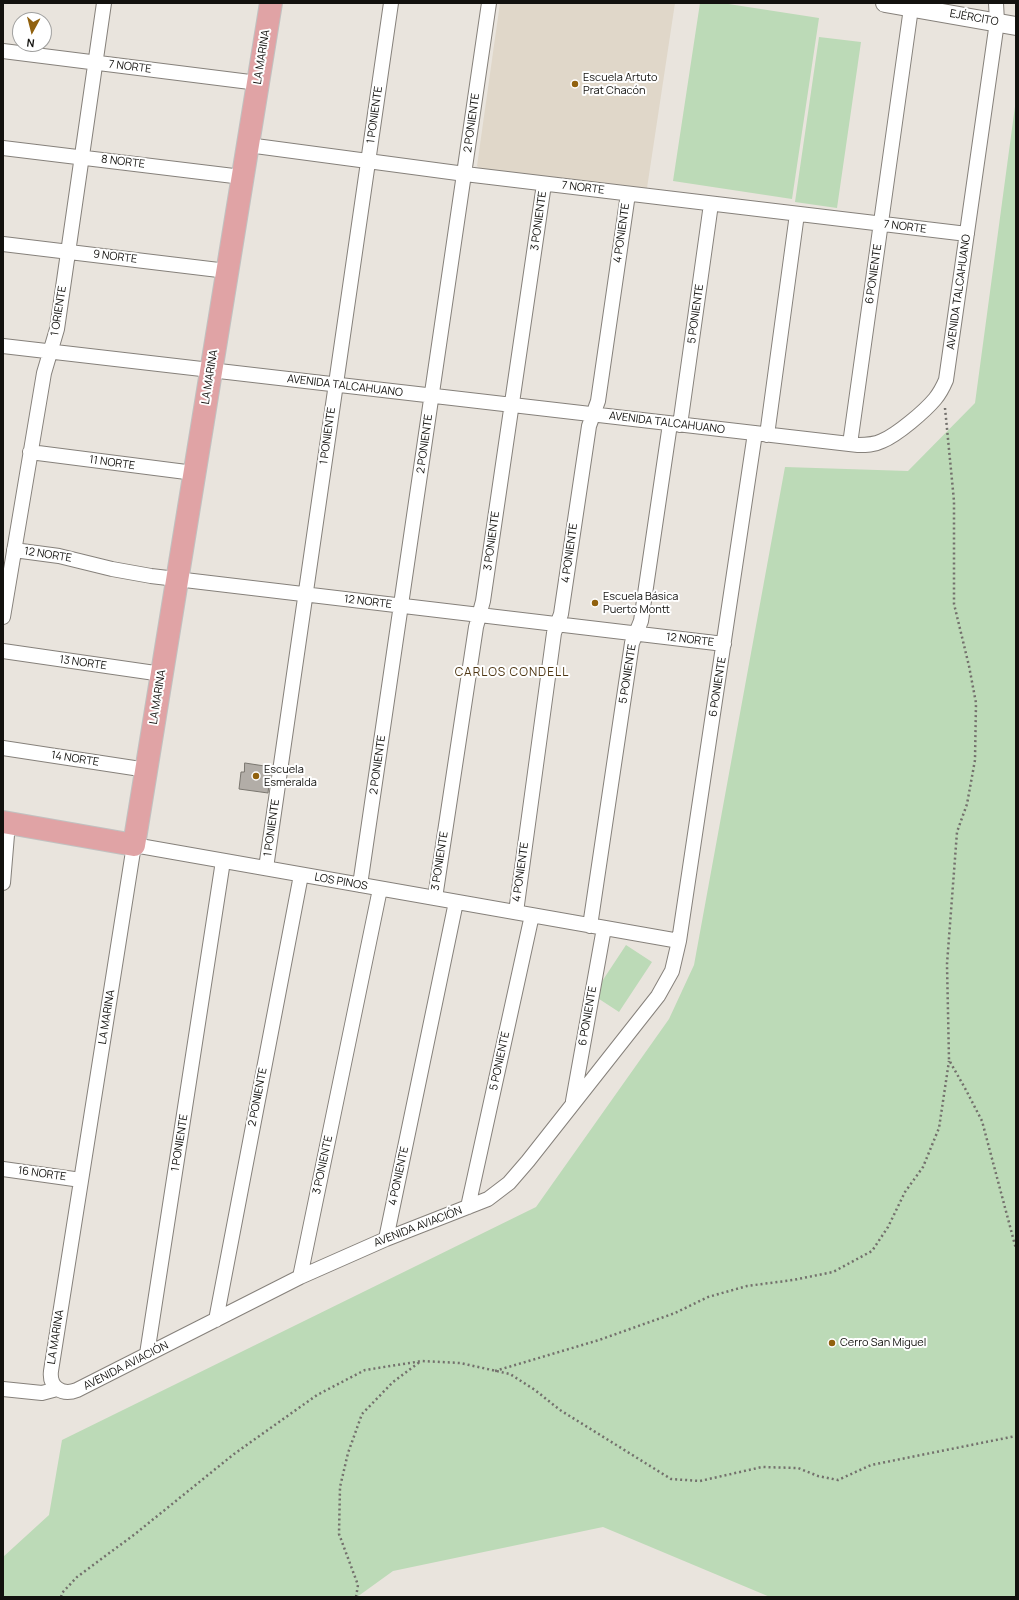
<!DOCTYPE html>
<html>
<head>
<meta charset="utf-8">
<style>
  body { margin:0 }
  #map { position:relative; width:1019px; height:1600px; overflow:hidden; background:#e9e4dd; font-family:Manrope,sans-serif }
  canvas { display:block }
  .frame { position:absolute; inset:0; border:4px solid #12110e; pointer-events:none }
  .north { position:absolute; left:12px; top:12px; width:40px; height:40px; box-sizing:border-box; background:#fff; border:1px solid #a0a09f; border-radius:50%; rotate:187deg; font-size:11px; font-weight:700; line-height:16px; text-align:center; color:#12110e }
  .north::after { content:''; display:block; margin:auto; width:14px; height:18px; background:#91610e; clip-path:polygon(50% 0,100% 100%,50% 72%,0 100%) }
</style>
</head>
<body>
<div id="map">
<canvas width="1019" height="1600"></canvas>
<div class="frame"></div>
<div class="north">N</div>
</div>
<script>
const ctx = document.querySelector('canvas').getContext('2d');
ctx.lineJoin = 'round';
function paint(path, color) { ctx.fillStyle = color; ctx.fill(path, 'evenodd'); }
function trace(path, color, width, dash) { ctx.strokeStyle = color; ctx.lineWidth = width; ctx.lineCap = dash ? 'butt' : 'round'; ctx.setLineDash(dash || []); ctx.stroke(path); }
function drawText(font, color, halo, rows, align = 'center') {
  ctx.font = font + ' Manrope,sans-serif'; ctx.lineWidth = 4; ctx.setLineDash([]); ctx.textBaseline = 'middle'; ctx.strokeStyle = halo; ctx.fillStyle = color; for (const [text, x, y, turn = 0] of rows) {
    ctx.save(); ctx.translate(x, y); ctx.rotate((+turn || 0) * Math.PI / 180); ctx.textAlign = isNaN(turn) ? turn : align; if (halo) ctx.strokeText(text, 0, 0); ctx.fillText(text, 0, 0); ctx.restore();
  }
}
paint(new Path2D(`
  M500 3H675L647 188 481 169 477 166Z`), '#e0d7c9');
paint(new Path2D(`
  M700 3H722L819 18 792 199 673 181Z
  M819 37 861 42 837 208 795 202Z
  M1016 99V1597H770L603 1527 393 1571 357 1597H3V1557L49 1515 62 1440 536 1207 669 1019 694 965 785 467 908 471 975 403Z
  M626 945 652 962 619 1012 593 995Z`), '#bcdab7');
const building = new Path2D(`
  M245 763 271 767 268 793 239 789 241 772H244Z`);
paint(building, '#b2ada7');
trace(building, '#7a766f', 1);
const minor = new Path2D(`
  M3 51 258 83
  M248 145 465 174 967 234
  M3 148 242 177
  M3 244 227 271
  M3 346 858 445C866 445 874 445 882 441 897 435 925 411 935 399 940 393 943 387 946 380L997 22 996 3
  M680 425 711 204
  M767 435 797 214
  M850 444 911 8
  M30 452 194 473
  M14 550 59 556 112 569 151 576 724 644
  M3 617 44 373 57 329 104 3
  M3 651 162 674
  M3 748 147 770
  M266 868 391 3
  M3 883 8 823
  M360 885 489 3
  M435 898 476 627 483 601 544 184
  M516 912 554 633 561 614 589 426 598 401 628 194
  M590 926 632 643 641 621 670 424
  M679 941 134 845 51 1371C49 1387 62 1396 77 1390L300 1277 386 1239 488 1199 509 1183 528 1161 658 996 672 971 679 941 755 433
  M573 1101 604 928
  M3 1169 81 1180
  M468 1207 532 915
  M386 1239 456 902
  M300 1277 380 889
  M216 1320 301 875
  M147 1354 223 861
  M3 1389 42 1393 57 1389`);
const tertiary = new Path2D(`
  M885 3 1016 26`);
const primary = new Path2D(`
  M3 822 134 845 271 3`);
trace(minor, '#86817b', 16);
trace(tertiary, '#86817b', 20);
trace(primary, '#c1c1c0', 24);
trace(new Path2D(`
  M945 408 954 501V604L969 666 976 703 975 760 967 804 957 832 947 964 949 1060 966 1090 982 1121 1016 1249
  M495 1371 599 1340 675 1313 708 1297 747 1286 793 1280 833 1272 872 1251 888 1227 905 1192 923 1167 939 1128 949 1061
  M61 1597 62 1593 77 1577 135 1534 234 1454 317 1395 365 1370 422 1361 460 1363 510 1374 535 1390 560 1410 671 1479 700 1481 762 1467 798 1468 818 1476 838 1480 871 1465 1016 1436
  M356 1597 358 1585 339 1534 340 1487 348 1453 362 1414 393 1382 421 1361`), '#73706c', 2.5, [2, 3]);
trace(minor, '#fff', 14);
trace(tertiary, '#fff', 18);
trace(primary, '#e0a3a5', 22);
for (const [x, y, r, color] of [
  [575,84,4,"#91610e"],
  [595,603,4,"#91610e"],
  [256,776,4,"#91610e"],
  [832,1343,4,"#91610e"]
]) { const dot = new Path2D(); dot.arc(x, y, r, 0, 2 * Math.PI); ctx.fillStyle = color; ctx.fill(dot); trace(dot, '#fff', 1.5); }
drawText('11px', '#12110e', '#fff', [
  ["EJÉRCITO",974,18,10],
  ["LA MARINA",262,57,-81],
  ["7 NORTE",130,67,7],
  ["1 PONIENTE",375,115,-82],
  ["2 PONIENTE",472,123,-82],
  ["8 NORTE",123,162,7],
  ["7 NORTE",583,188,7],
  ["3 PONIENTE",539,221,-82],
  ["7 NORTE",905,227,7],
  ["4 PONIENTE",622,233,-82],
  ["9 NORTE",115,257,7],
  ["6 PONIENTE",874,274,-82],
  ["AVENIDA TALCAHUANO",959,292,-82],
  ["1 ORIENTE",59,311,-81],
  ["5 PONIENTE",696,314,-82],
  ["LA MARINA",210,377,-81],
  ["AVENIDA TALCAHUANO",345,386,7],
  ["AVENIDA TALCAHUANO",667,423,7],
  ["1 PONIENTE",328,436,-82],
  ["2 PONIENTE",425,444,-82],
  ["11 NORTE",112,463,8],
  ["3 PONIENTE",492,541,-82],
  ["4 PONIENTE",570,553,-82],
  ["12 NORTE",48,555,9],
  ["12 NORTE",368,602,7],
  ["12 NORTE",690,640,7],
  ["13 NORTE",83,663,8],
  ["5 PONIENTE",628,674,-81],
  ["6 PONIENTE",718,687,-81],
  ["LA MARINA",158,697,-81],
  ["14 NORTE",75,759,9],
  ["2 PONIENTE",378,765,-82],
  ["1 PONIENTE",272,828,-82],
  ["3 PONIENTE",440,861,-81],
  ["4 PONIENTE",521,872,-82],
  ["LOS PINOS",341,882,10],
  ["6 PONIENTE",588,1016,-80],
  ["LA MARINA",107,1017,-81],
  ["5 PONIENTE",500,1061,-78],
  ["2 PONIENTE",258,1097,-79],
  ["1 PONIENTE",180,1143,-81],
  ["3 PONIENTE",323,1165,-78],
  ["16 NORTE",42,1174,8],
  ["4 PONIENTE",399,1176,-78],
  ["AVENIDA AVIACIÓN",418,1227,-21],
  ["LA MARINA",56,1337,-81],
  ["AVENIDA AVIACIÓN",126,1366,-27]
]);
drawText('11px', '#12110e', '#fff', [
  ["Escuela Artuto",583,78],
  ["Prat Chacón",583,91],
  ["Escuela Básica",603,597],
  ["Puerto Montt",603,610],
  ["Escuela",264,770],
  ["Esmeralda",264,783],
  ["Cerro San Miguel",840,1343]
], 'left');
ctx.letterSpacing = '1px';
drawText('12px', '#4e3613', '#fff', [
  ["CARLOS CONDELL",512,673]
]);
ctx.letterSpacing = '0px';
</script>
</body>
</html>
